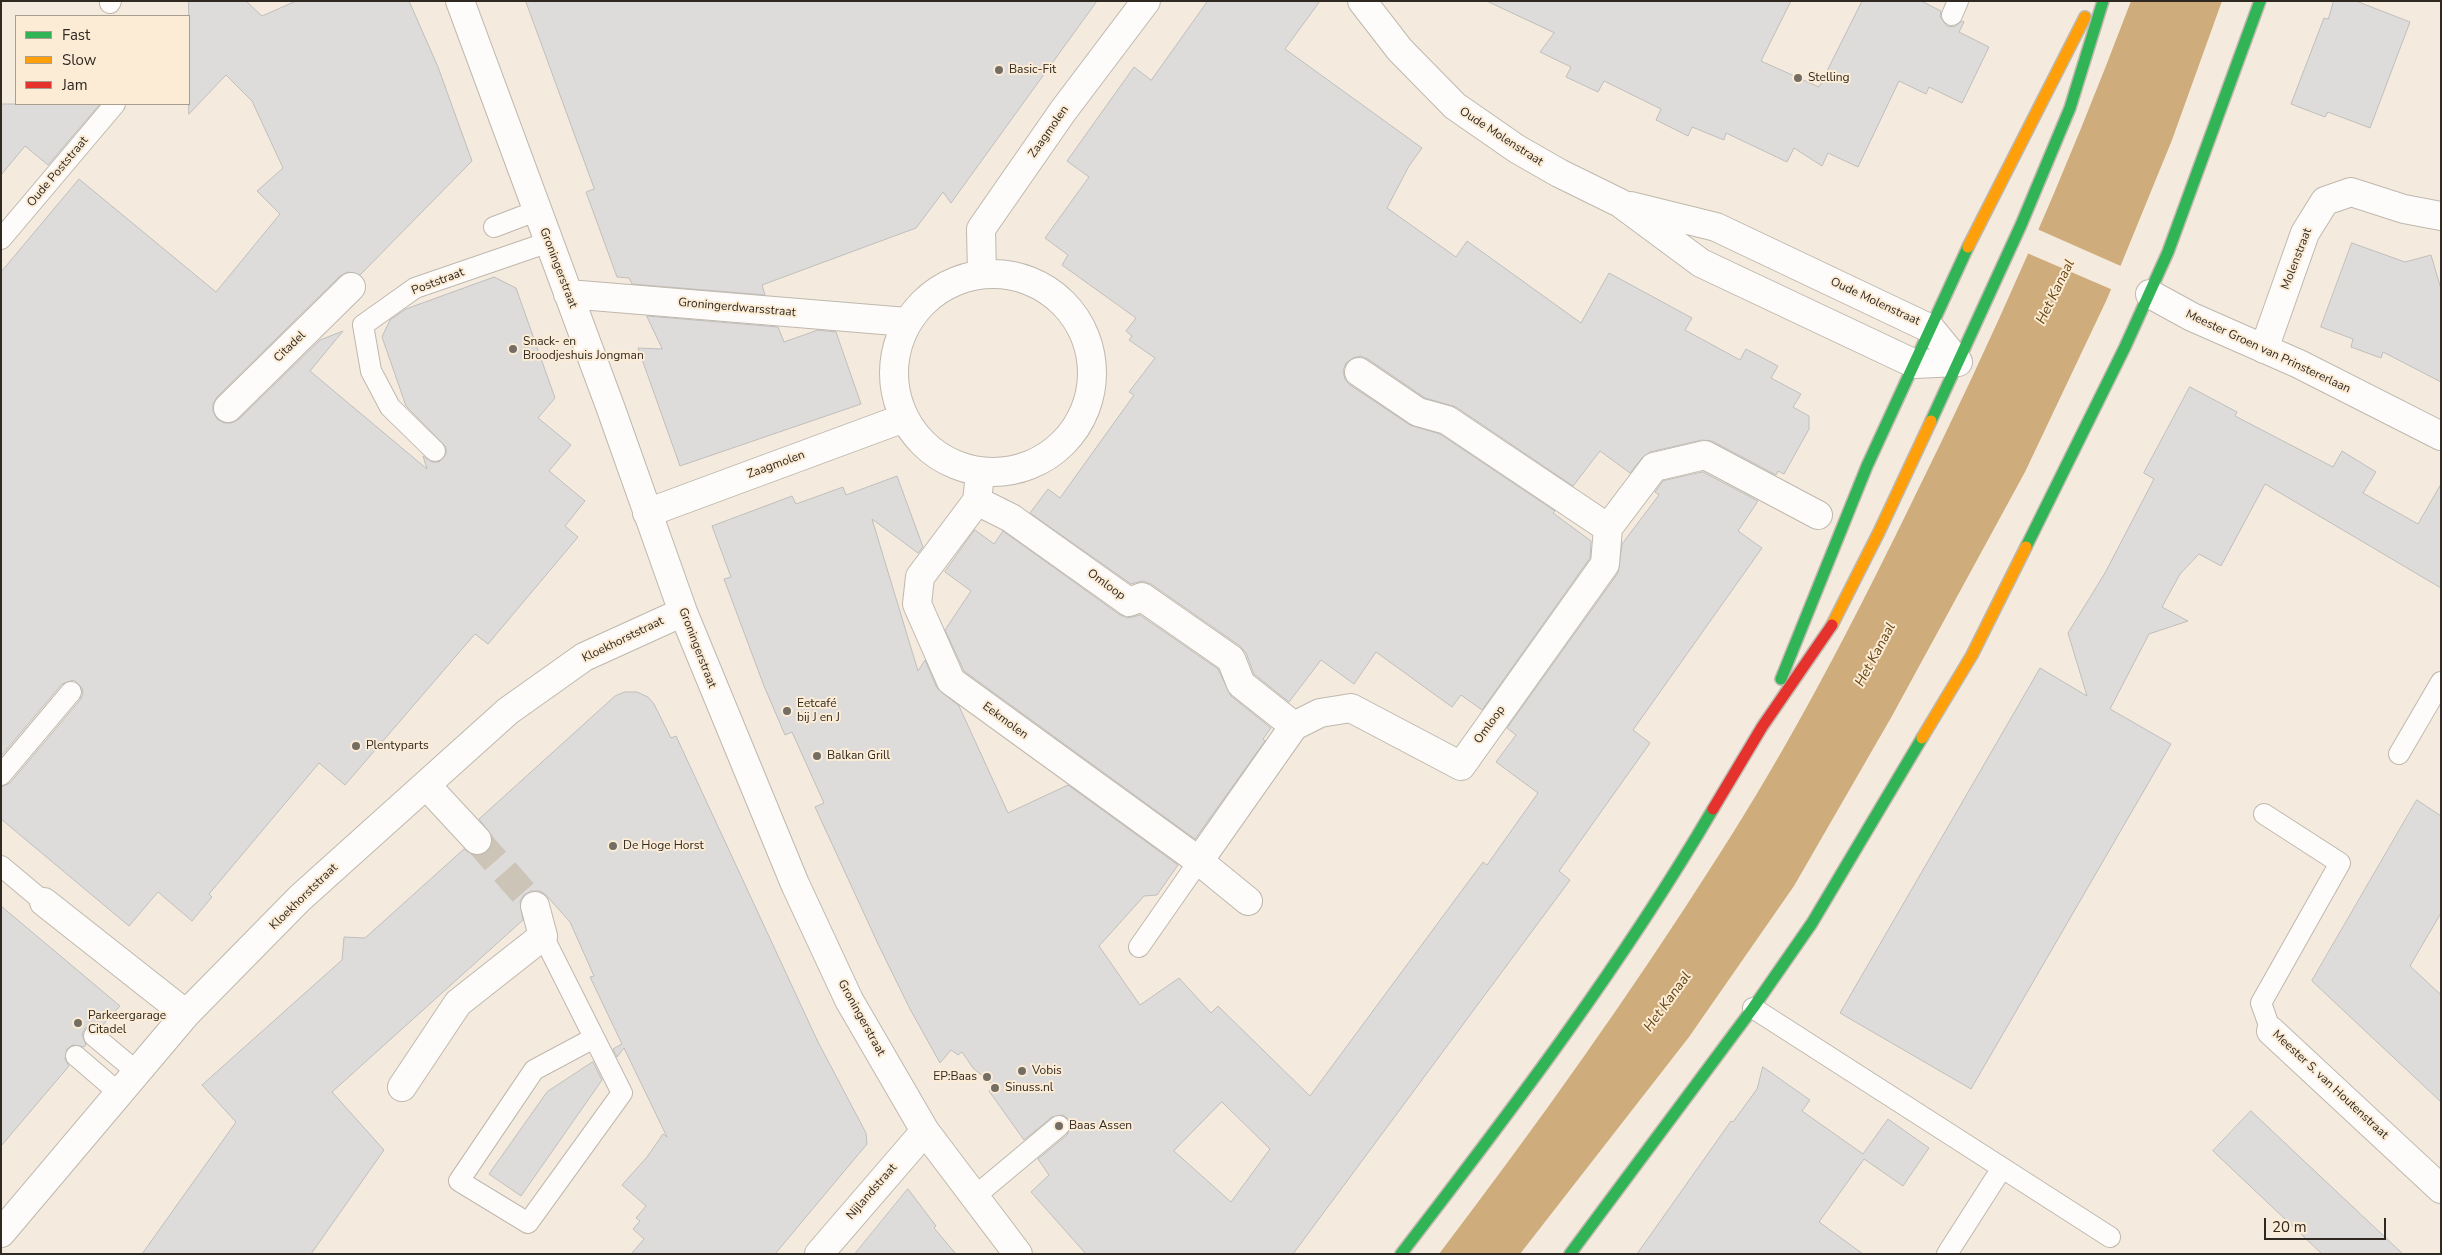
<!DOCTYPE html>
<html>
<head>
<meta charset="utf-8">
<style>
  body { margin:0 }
  #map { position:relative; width:2442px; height:1255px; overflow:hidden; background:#f4ebde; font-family:"Nunito Sans",sans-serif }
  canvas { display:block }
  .frame { position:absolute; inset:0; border:2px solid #2f2921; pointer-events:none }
  .legend { position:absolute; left:15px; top:15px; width:175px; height:90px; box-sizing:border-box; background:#fcecd6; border:1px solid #aa9e8e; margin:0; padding:6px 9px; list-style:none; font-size:15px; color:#2f2921 }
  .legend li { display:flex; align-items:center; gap:10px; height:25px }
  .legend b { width:25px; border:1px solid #aa9e8e }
  .scale { position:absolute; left:2264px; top:1218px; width:122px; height:22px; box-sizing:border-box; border:2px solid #2f2921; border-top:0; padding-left:6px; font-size:15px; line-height:18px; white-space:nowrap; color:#2f2921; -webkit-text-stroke:4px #fcecd6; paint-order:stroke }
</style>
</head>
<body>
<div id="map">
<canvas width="2442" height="1255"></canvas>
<div class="frame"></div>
<ul class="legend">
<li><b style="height:6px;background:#30b455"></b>Fast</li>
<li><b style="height:6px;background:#ff9f0a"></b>Slow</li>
<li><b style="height:6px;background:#e5322d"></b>Jam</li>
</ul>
<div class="scale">20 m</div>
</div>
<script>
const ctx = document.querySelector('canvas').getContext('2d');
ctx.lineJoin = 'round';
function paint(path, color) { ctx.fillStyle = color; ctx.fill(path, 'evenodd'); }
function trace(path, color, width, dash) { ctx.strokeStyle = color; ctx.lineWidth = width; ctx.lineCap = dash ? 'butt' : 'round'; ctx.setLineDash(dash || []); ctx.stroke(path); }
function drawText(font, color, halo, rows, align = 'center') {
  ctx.font = font + ' "Nunito Sans",sans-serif'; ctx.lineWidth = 4; ctx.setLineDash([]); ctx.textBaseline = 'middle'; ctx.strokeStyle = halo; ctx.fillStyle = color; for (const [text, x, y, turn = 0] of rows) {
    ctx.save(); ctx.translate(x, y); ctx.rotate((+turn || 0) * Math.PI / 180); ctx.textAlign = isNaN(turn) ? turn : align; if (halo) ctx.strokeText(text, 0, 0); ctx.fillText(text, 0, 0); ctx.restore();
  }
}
paint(new Path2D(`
  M2131 1H2222L2172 140 2107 299 2025 472 1892 716 1794 886 1689 1037 1520 1254H1439C1537 1125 1630 995 1717 858 1790 745 1852 625 1911 504 1993 339 2066 173 2131 1Z`), '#ceac7b');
paint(new Path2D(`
  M2037 229 2123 267 2113 290 2027 253Z`), '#f4ebde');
const building = new Path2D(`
  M189 1H246L262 16 296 1H409L438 67 472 161 360 275 348 272 340 276 217 397 213 404V411L217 419 224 423H231L239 419 320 340 343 331 310 371 427 469 423 456 432 462H439L446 454V447L406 406 382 337 390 320 406 309 494 277 516 288 555 398 538 418 571 445 549 471 585 501 565 526 578 537 488 644 475 634 345 785 319 763 209 894 212 897 192 921 158 892 129 926 1 819V787L10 783 80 700 83 694 82 688 74 680 62 684 1 756V272L79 179 216 292 280 214 257 191 283 168 252 101 226 75 189 114Z
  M526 1H1097L951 203 943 192 916 228 762 285 765 295 632 284 629 278 617 277 586 192 594 189Z
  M1208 1H1320L1285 49 1422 148 1409 166 1387 208 1456 257 1467 241 1581 323 1609 273 1692 318 1685 330 1740 360 1746 349 1778 366 1771 378 1801 394 1793 407 1809 416V429L1784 474 1778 471 1776 475 1712 441 1702 440 1650 452 1642 458 1630 473 1600 451 1573 486 1456 407 1425 398 1368 359 1360 356 1353 358 1346 363 1343 371 1345 379 1350 385 1410 425 1440 434 1555 511 1553 513 1591 541 1590 558 1482 710 1461 695 1452 707 1376 652 1354 684 1321 660 1289 702 1254 674 1246 653 1240 646 1151 584 1143 581 1131 584 1030 513 1048 489 1060 498 1134 395 1129 392 1155 358 1129 340 1132 336 1126 331 1136 318 1062 265 1068 255 1045 238 1089 177 1067 161 1134 67 1151 80Z
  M1487 1H1791L1761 61 1819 87 1862 1H1921L1941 11 1940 17 1947 26 1954 27 1962 21 1964 22 1959 32 1989 47 1962 103 1929 87 1926 94 1899 81 1858 167 1828 153 1822 166 1794 148 1787 162 1726 133 1724 140 1692 127 1688 136 1656 120 1661 109 1604 81 1598 92 1566 77 1571 67 1540 52 1554 33Z
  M2334 1H2356L2410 22 2370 128 2328 112 2325 117 2291 104 2324 18 2328 19Z
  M1 104H100L48 165 25 146 1 175Z
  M2352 243 2405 262 2431 255 2441 289V382L2383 352 2381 358 2351 347 2353 339 2321 327Z
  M647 316 778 327 784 342 818 330 836 332 861 404 680 466 638 348 662 349Z
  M2190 387 2237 412 2235 416 2333 467 2342 451 2376 472 2363 493 2418 524 2441 484V588L2265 484 2221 566 2199 554 2180 574 2162 607 2188 621 2149 634 2110 709 2171 744 1971 1089 1840 1013 2040 668 2087 696 2068 633 2105 573 2154 479 2144 473Z
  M1703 472 1758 501 1738 531 1762 548 1633 730 1650 743 1559 871 1570 880 1293 1254H1086L1031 1192 1049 1175 1038 1159 1067 1135 1071 1124 1068 1119 1063 1115 1052 1117 1024 1140 989 1091 993 1085 973 1068 962 1052 958 1055 951 1050 940 1063 910 1009 879 946 815 807 824 803 792 732 785 735 764 686 724 579 731 577 712 526 792 496 796 504 843 487 846 495 897 476 923 547 918 553 872 519 918 671 925 660 937 688 959 706 1008 813 1068 785 1178 865 1157 895 1144 896 1099 946 1140 1005 1179 978 1211 1013 1218 1006 1310 1096 1483 862 1487 865 1538 793 1496 762 1516 735 1507 728 1618 573 1622 544 1659 495 1655 492 1663 481ZM1222 1102 1270 1149 1231 1202 1174 1151Z
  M975 530 994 544 1003 531 1120 615 1128 618 1140 615 1218 669 1231 696 1271 728 1263 739 1265 741 1195 839 964 671 945 630 971 591 945 572Z
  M625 692H637L648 697 654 704 671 738 676 736 818 1042 866 1133 867 1144 775 1254H631L644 1239 633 1229 640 1221 636 1218 646 1206 622 1185 647 1157 663 1134 667 1137 624 1048 617 1057 613 1049 622 1044 590 977 594 976 570 922 546 895 540 891H531L524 895 520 901 523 920 332 1092 384 1150 311 1254H142L236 1122 202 1085 342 960 344 937 365 938 464 849 473 855H481L487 852 492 844V836L479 819 615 696Z
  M2417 800 2441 816V913L2410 966 2441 995V1102L2312 981Z
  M1 906 120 1006 101 1027 96 1024 85 1028 82 1034 86 1045 84 1047 73 1045 67 1049 65 1059 69 1066 1 1146Z
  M593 1062 602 1080 521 1196 489 1174 547 1092Z
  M1763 1067 1810 1100 1802 1111 1863 1154 1888 1119 1929 1148 1903 1186 1864 1159 1819 1222 1863 1254H1637L1731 1121 1733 1122 1757 1089Z
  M2251 1111 2320 1176 2403 1254H2322L2213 1151Z
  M908 1189 936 1226 934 1228 956 1254H855Z`);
paint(building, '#dddcda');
trace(building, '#bfbebc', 1);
trace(new Path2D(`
  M477 840 535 906`), '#cdc4b8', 28, [28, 14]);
const lane = new Path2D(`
  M110 3 111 1
  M1952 15 1958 1
  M494 227 536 211
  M1 239 115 104
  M435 451 390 407 371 371 363 325 415 288 549 242
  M2399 754 2441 682
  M1 775 71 692
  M2264 814 2340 863 2261 1003 2271 1031
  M1 866 44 902
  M543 936 622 1093 528 1223 459 1181 534 1070 594 1038
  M1139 947 1199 861
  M1753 1008 2110 1237
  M94 1036 137 1072
  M76 1056 119 1093
  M974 1197 1059 1126
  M1947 1254 2002 1168`);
const street = new Path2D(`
  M460 1 611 409 683 612 795 884 849 1000 925 1131 1018 1254
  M1362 1 1400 50 1455 106 1517 149 1559 173 1620 203 1701 263 1915 364 1958 362
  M1631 206 1716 227 1931 329 1958 362
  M894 373a99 99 0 1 1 198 0a99 99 0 1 1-198 0Z
  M982 274 981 229 1063 111 1146 1
  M568 294 907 322
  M2150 294 2192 317 2299 364 2441 436
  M2264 349 2305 233 2325 201 2351 192 2404 209 2441 216
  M1359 372 1418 412 1447 420 1608 528
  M228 408 351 287
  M979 483 977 501 920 577 917 604 951 681 1199 861 1248 901
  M977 501 1011 518 1129 602 1142 597 1231 659 1241 684 1294 726 1320 713 1351 708 1461 766 1605 564 1608 528 1654 467 1705 455 1818 515
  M647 513 904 418
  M426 785 477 840
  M1199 861 1294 726
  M44 902 186 1014
  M2271 1031 2441 1189
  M402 1087 458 1003 543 936 535 906
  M1 1233 186 1014 300 898 508 711 584 657 683 612
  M819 1254 925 1131`);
const fast = new Path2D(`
  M1931 421 2021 225 2070 108 2103 1
  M2026 547 2125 347 2168 252 2260 1
  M1781 679 1867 466 1968 247
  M1401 1254C1512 1110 1621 966 1713 809
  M1570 1254 1753 1008 1812 923 1922 738`);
const slow = new Path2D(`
  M1968 247 2085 17
  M1832 625 1879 532 1931 421
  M1922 738 1972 655 2026 547`);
const jam = new Path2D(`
  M1713 809 1762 727 1832 625`);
trace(lane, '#bfb8ae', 22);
trace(street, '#bfb8ae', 30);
trace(fast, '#bfb8ae', 14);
trace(slow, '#bfb8ae', 14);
trace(jam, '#bfb8ae', 14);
trace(lane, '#fdfcfa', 20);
trace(street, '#fdfcfa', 28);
trace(fast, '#30b455', 11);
trace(slow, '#ff9f0a', 11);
trace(jam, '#e5322d', 11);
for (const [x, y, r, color] of [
  [999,70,5,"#746d63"],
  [1798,78,5,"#746d63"],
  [513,349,5,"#746d63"],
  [787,711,5,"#746d63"],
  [356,746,5,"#746d63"],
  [817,756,5,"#746d63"],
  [613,846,5,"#746d63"],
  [78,1023,5,"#746d63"],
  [1022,1071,5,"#746d63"],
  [987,1077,5,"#746d63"],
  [995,1088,5,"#746d63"],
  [1059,1126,5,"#746d63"]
]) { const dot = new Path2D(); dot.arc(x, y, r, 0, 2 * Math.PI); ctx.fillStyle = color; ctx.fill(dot); trace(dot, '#fcecd6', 2); }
drawText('12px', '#2f2921', '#fcecd6', [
  ["Basic-Fit",1009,70],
  ["Stelling",1808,78],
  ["Snack- en",523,342],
  ["Broodjeshuis Jongman",523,356],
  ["Eetcafé",797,704],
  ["bij J en J",797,718],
  ["Plentyparts",366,746],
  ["Balkan Grill",827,756],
  ["De Hoge Horst",623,846],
  ["Parkeergarage",88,1016],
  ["Citadel",88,1030],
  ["Vobis",1032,1071],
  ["EP:Baas",977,1077,"right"],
  ["Sinuss.nl",1005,1088],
  ["Baas Assen",1069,1126]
], 'left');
drawText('12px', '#2f2921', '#fcecd6', [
  ["Zaagmolen",1049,132,-55],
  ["Oude Molenstraat",1501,137,33],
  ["Oude Poststraat",58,172,-50],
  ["Molenstraat",2297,259,-69],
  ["Groningerstraat",558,268,69],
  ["Poststraat",438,282,-21],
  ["Oude Molenstraat",1875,302,25],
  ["Groningerdwarsstraat",737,308,5],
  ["Citadel",290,347,-44],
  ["Meester Groen van Prinstererlaan",2268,352,25],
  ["Zaagmolen",776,465,-20],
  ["Omloop",1106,585,36],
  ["Kloekhorststraat",623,640,-26],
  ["Groningerstraat",697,648,69],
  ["Eekmolen",1005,721,36],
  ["Omloop",1490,725,-54],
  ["Kloekhorststraat",304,897,-44],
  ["Groningerstraat",861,1018,61],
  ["Meester S. van Houtenstraat",2330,1085,43],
  ["Nijlandstraat",872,1192,-49]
]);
drawText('italic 14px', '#664714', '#fcecd6', [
  ["Het Kanaal",2056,292,-64],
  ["Het Kanaal",1876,655,-62],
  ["Het Kanaal",1668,1002,-54]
]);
</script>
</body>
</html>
